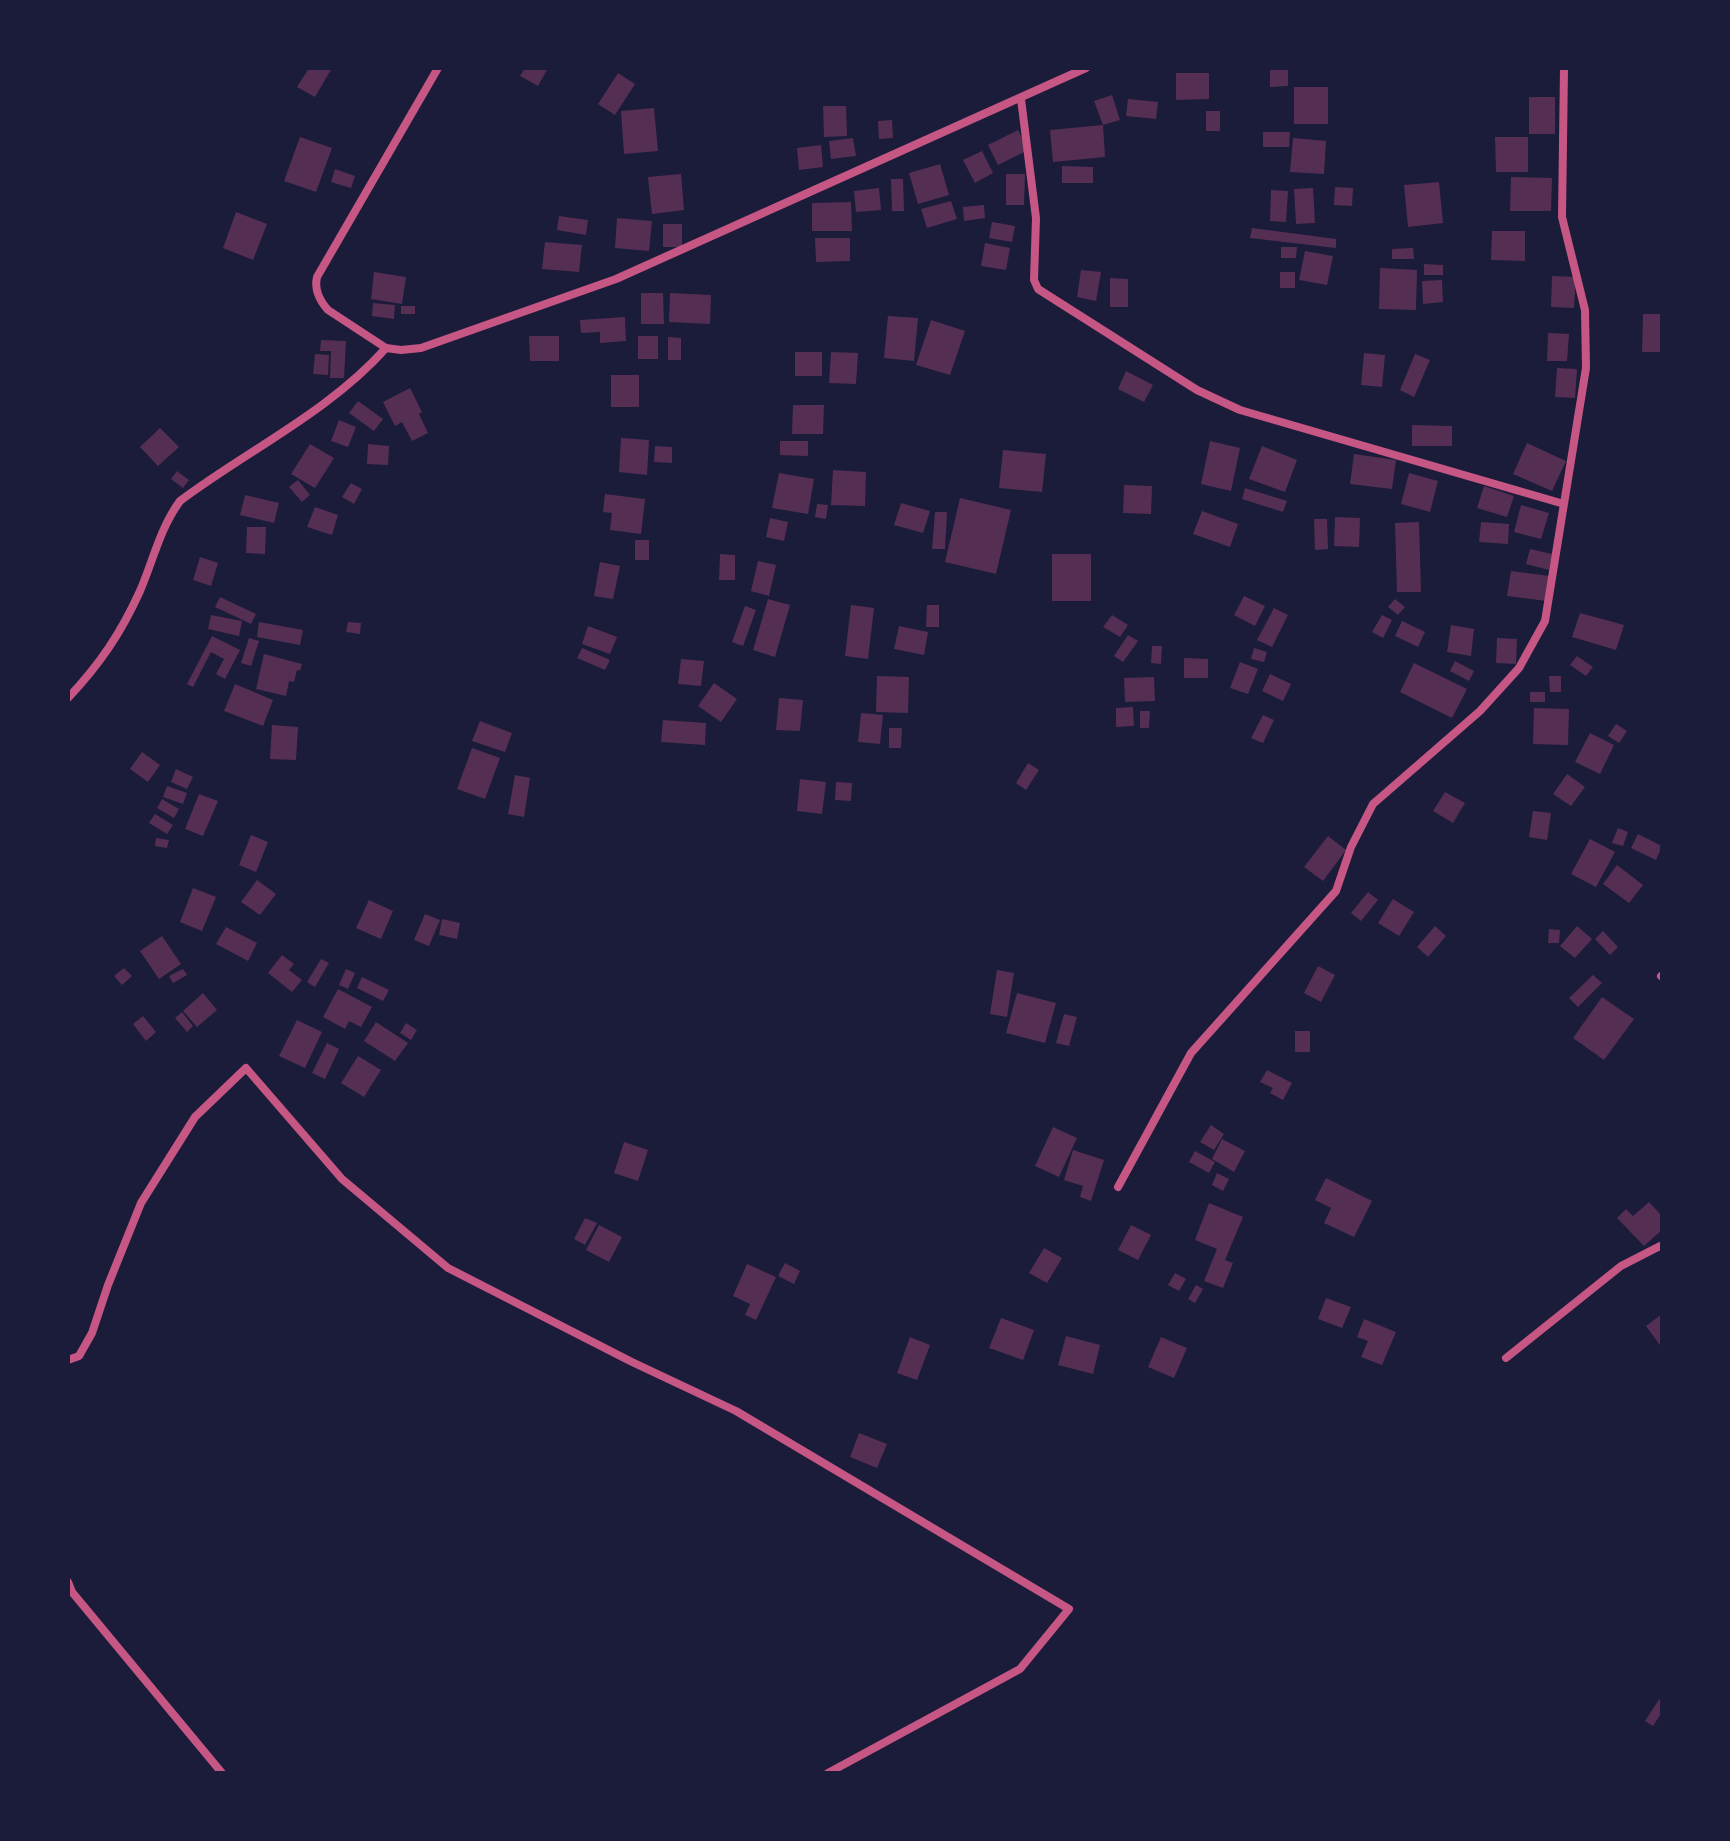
<!DOCTYPE html>
<html>
<head>
<meta charset="utf-8">
<style>
  body { margin:0 }
  #map { position:relative; width:1730px; height:1841px; overflow:hidden; background:#1b1b3a; font-family:Rubik,sans-serif }
  canvas { display:block }
  .frame { position:absolute; inset:0; border:70px solid #1b1b3a; pointer-events:none }
</style>
</head>
<body>
<div id="map">
<canvas width="1730" height="1841"></canvas>
<div class="frame"></div>
</div>
<script>
const ctx = document.querySelector('canvas').getContext('2d');
ctx.lineJoin = 'round';
function paint(path, color) { ctx.fillStyle = color; ctx.fill(path, 'evenodd'); }
function trace(path, color, width, dash) { ctx.strokeStyle = color; ctx.lineWidth = width; ctx.lineCap = dash ? 'butt' : 'round'; ctx.setLineDash(dash || []); ctx.stroke(path); }
paint(new Path2D(`
  M309 68H332L315 97 297 87Z
  M525 68H548L538 86 520 76Z
  M1270 68H1288V86L1270 87Z
  M618 73 635 84 615 115 598 104Z
  M1176 73H1209V99L1176 100Z
  M1294 87H1328V124H1294Z
  M1112 95 1120 120 1103 125 1105 157 1053 162 1050 130 1103 125 1094 101Z
  M1529 97H1555V134H1529Z
  M1128 99 1158 102 1156 119 1126 116Z
  M823 106H846L847 136 824 137Z
  M654 108 658 151 624 154 621 111Z
  M1206 111H1220V131H1206Z
  M892 120 893 138 879 139 878 121Z
  M1018 130 1028 150 998 165 988 145Z
  M1263 132H1290L1289 147H1263Z
  M300 137 332 148 316 192 284 181Z
  M1495 137H1528V172H1496Z
  M853 138 856 156 831 159 829 141Z
  M1293 138 1326 141 1324 174 1290 172Z
  M821 145 823 167 799 170 797 148Z
  M982 151 993 173 975 183 963 160Z
  M940 164 949 195 918 204 909 173Z
  M1062 166 1093 167V183H1062Z
  M335 169 355 176 351 188 331 182Z
  M681 174 684 210 652 214 648 177Z
  M1006 174H1025L1024 205H1006Z
  M1511 177 1552 178 1551 211H1510Z
  M891 179H903L904 211H892Z
  M1439 182 1443 223 1408 227 1404 185Z
  M1335 187 1353 188 1352 206 1334 205Z
  M879 188 881 210 856 212 854 191Z
  M1313 188 1315 223 1296 224 1294 189Z
  M1271 190 1288 191 1286 222 1270 221Z
  M951 201 957 219 927 228 921 209Z
  M851 202 852 231H812V203Z
  M984 205 985 218 964 221 963 207Z
  M236 212 267 224 253 260 223 248Z
  M559 216 588 220 586 235 557 230Z
  M617 218 652 221 649 251 615 248Z
  M992 222 1015 226 1012 242 989 238Z
  M663 224H682V247H663Z
  M1252 228 1336 239V248L1250 238Z
  M1492 231H1525V261L1491 260Z
  M815 238H850V261L816 262Z
  M545 242 582 245 579 272 542 269Z
  M985 243 1010 248 1006 270 981 266Z
  M1281 247H1297L1296 258H1281Z
  M1413 248 1414 259H1392V249Z
  M1305 251 1333 256 1327 285 1299 280Z
  M1424 264 1443 265V275H1424Z
  M1380 268 1417 270 1416 310 1379 309Z
  M1081 270 1101 272 1096 301 1077 297Z
  M374 272 406 277 402 304 371 299Z
  M1280 272H1295V288H1280Z
  M1552 276 1576 277 1574 308 1551 307Z
  M1110 278 1128 279V307H1110Z
  M1442 280 1443 302 1423 304 1422 281Z
  M641 293H663L664 324H641Z
  M670 293 711 295 710 324 669 322Z
  M373 303 395 305 394 319 372 316Z
  M401 306H415V314H401Z
  M1643 314H1662V352H1642Z
  M888 316 918 318 914 361 884 358Z
  M625 317 626 341 600 343V332L581 333 580 320Z
  M931 320 965 331 950 375 916 365Z
  M1548 333 1569 334 1567 361H1547Z
  M529 336H559V361H530Z
  M638 336H658V359H638Z
  M668 337 681 338V360H668Z
  M321 340 346 341 344 378H330L331 351H320Z
  M795 352H822V376H795Z
  M831 352 858 353 856 384 829 383Z
  M1364 353 1385 355 1382 387 1361 385Z
  M315 354 329 355 328 375 313 374Z
  M1415 354 1430 360 1414 397 1400 390Z
  M1557 368 1577 369 1575 398 1555 397Z
  M1126 371 1153 385 1144 402 1118 389Z
  M611 375H639V407H611Z
  M410 388 422 412 419 414 428 433 412 441 402 422 395 426 383 402Z
  M358 401 383 419 374 431 349 413Z
  M793 405H824L823 434H792Z
  M339 420 356 427 348 447 331 441Z
  M1412 425 1452 426V446H1412Z
  M160 428 179 447 158 466 140 447Z
  M621 438 649 440 647 475 619 472Z
  M780 441H808V456L780 455Z
  M1210 441 1240 448 1231 491 1201 484Z
  M1527 443 1566 461 1552 491 1513 474Z
  M310 444 334 458 315 488 291 474Z
  M368 444 389 446 388 465 367 464Z
  M655 446 672 447V463L654 462Z
  M1262 446 1297 460 1285 492 1249 479Z
  M1003 450 1046 454 1042 492 999 488Z
  M1354 454 1396 460 1392 489 1350 484Z
  M833 470 866 472 865 506 831 505Z
  M177 471 189 480 183 488 171 479Z
  M779 473 814 479 808 514 772 508Z
  M1409 473 1438 481 1430 512 1401 504Z
  M298 480 310 495 302 502 289 487Z
  M351 483 362 489 354 504 342 497Z
  M1124 485 1152 486 1151 514 1123 513Z
  M1484 486 1514 496 1507 517 1477 508Z
  M1245 488 1287 501 1283 512 1242 499Z
  M605 494 645 499 641 534 610 530 612 513 603 512Z
  M245 495 279 503 274 523 240 515Z
  M960 498 1011 510 996 574 945 562Z
  M901 503 930 511 923 533 894 525Z
  M817 504 828 505 826 519 815 517Z
  M1521 505 1549 513 1541 539 1514 532Z
  M315 507 338 515 332 535 307 527Z
  M1202 511 1238 524 1230 547 1193 534Z
  M935 512H947L945 549H932Z
  M1335 517 1360 518 1359 547 1334 546Z
  M770 518 788 522 784 541 766 537Z
  M1314 519H1327L1328 549 1315 550Z
  M1419 522 1421 592H1397L1395 523Z
  M1481 522 1509 524 1508 544 1479 542Z
  M247 527H266L265 554 246 553Z
  M635 540H649V560H635Z
  M1530 549 1552 554 1549 570 1526 564Z
  M720 554 735 555V580H719Z
  M1052 554H1091V601H1052Z
  M200 557 218 563 211 586 193 580Z
  M758 561 776 565 769 596 751 591Z
  M600 562 620 566 613 599 594 596Z
  M1511 571 1550 576 1547 601 1507 596Z
  M1244 596 1265 606 1255 626 1234 615Z
  M220 597 256 614 251 624 215 607Z
  M768 599 790 605 775 657 753 650Z
  M1395 599 1405 607 1398 615 1388 607Z
  M851 605 874 608 868 659 845 656Z
  M927 605H939V627H926Z
  M745 606 756 610 743 646 732 642Z
  M1274 608 1288 615 1272 647 1257 640Z
  M1580 613 1624 625 1616 650 1572 637Z
  M211 615 242 621 239 636 208 629Z
  M1112 615 1128 625 1120 637 1103 627Z
  M1382 615 1392 620 1383 638 1372 632Z
  M1402 621 1425 632 1418 647 1395 636Z
  M259 622 303 630 300 645 257 637Z
  M348 622 361 623 360 634 346 632Z
  M1451 625 1474 629 1471 656 1447 652Z
  M588 626 617 637 610 654 582 644Z
  M899 626 928 632 924 655 894 649Z
  M1128 635 1138 641 1123 662 1114 656Z
  M212 636 240 650 225 679 216 674 224 659 211 652 193 687 187 684Z
  M249 638 259 641 251 666 241 663Z
  M1497 638 1517 639 1516 664 1496 663Z
  M1152 646H1162L1161 664 1151 663Z
  M582 648 610 660 605 670 577 658Z
  M1254 648 1267 652 1264 662 1251 659Z
  M264 654 302 664 300 671 297 670 294 682 289 681 286 696 256 689Z
  M1577 656 1593 667 1586 676 1570 665Z
  M1184 658 1208 659V678H1184Z
  M681 659 704 661 701 686 678 684Z
  M1455 661 1474 671 1469 681 1450 671Z
  M1240 662 1258 669 1248 694 1230 688Z
  M1414 663 1467 689 1452 718 1400 692Z
  M1270 674 1291 684 1283 701 1262 691Z
  M877 676 909 677 908 713 876 712Z
  M1549 676H1561V692H1550Z
  M1154 677 1155 701 1125 702 1124 678Z
  M714 683 737 699 721 722 698 706Z
  M235 684 273 700 263 726 224 711Z
  M1530 692H1545V702H1530Z
  M779 698 803 700 800 731 776 730Z
  M1133 707 1134 726 1116 727V708Z
  M1534 708 1569 709 1568 745 1533 744Z
  M1140 711H1150L1149 728H1140Z
  M861 713 883 715 880 744 858 742Z
  M1263 715 1274 720 1263 743 1251 738Z
  M663 720 706 723 705 745 661 742Z
  M480 721 512 733 505 752 472 741Z
  M1616 724 1627 731 1619 743 1608 736Z
  M272 725 298 727 296 760 270 759Z
  M889 728H902L901 748H889Z
  M1590 733 1614 745 1600 774 1575 762Z
  M472 748 500 758 485 799 457 789Z
  M142 752 160 765 148 782 130 769Z
  M1028 763 1039 770 1026 790 1016 783Z
  M176 769 193 777 187 789 171 782Z
  M1567 774 1585 787 1571 806 1553 794Z
  M515 775 530 778 524 817 508 814Z
  M800 779 826 782 822 814 797 811Z
  M836 782 852 783 851 801 835 800Z
  M167 786 187 793 183 804 163 797Z
  M1445 792 1465 803 1453 823 1433 811Z
  M199 794 218 801 203 836 185 829Z
  M162 799 179 809 174 818 157 808Z
  M1533 811 1551 813 1547 840 1529 837Z
  M155 814 173 825 167 834 149 823Z
  M1618 828 1628 832 1623 846 1612 843Z
  M1638 834 1662 846 1656 860 1631 848Z
  M251 835 268 842 256 872 239 865Z
  M1328 836 1346 850 1323 881 1304 867Z
  M156 838 169 840 167 848 155 846Z
  M1590 839 1615 852 1596 887 1571 874Z
  M1617 865 1643 885 1629 903 1603 884Z
  M257 880 276 894 260 915 241 902Z
  M193 888 216 897 202 931 180 922Z
  M1368 892 1378 900 1361 921 1351 913Z
  M1393 899 1414 912 1399 936 1378 923Z
  M369 900 393 911 381 939 356 928Z
  M425 914 440 920 429 946 414 940Z
  M442 919 460 923 457 939 439 935Z
  M1435 926 1446 936 1428 957 1417 947Z
  M1577 926 1592 939 1575 958 1560 946Z
  M226 927 257 943 248 961 216 944Z
  M1549 929 1560 930 1559 943H1548Z
  M1603 931 1618 947 1610 955 1595 939Z
  M162 936 181 964 159 979 140 951Z
  M282 955 294 964 289 970 302 980 292 992 268 973Z
  M321 959 329 963 315 987 307 982Z
  M1318 966 1335 975 1321 1002 1304 993Z
  M124 968 132 976 122 985 114 976Z
  M183 969 187 975 173 983 169 976Z
  M346 969 355 973 348 989 339 985Z
  M997 970 1014 973 1007 1017 990 1014Z
  M1593 975 1602 983 1578 1007 1569 998Z
  M362 977 389 990 383 1001 357 988Z
  M338 989 372 1007 361 1027 349 1021 345 1029 323 1017Z
  M203 993 217 1010 197 1027 183 1011Z
  M1017 993 1056 1003 1045 1043 1006 1033Z
  M1602 997 1634 1019 1604 1060 1573 1038Z
  M182 1012 193 1026 187 1032 175 1018Z
  M1064 1014 1077 1017 1069 1046 1056 1043Z
  M143 1016 156 1032 146 1041 133 1024Z
  M297 1020 322 1032 305 1068 279 1056Z
  M376 1022 408 1043 395 1061 364 1041Z
  M406 1023 417 1030 411 1040 400 1033Z
  M1295 1031H1310V1052H1295Z
  M327 1043 339 1049 325 1079 312 1073Z
  M358 1056 381 1070 364 1097 341 1083Z
  M1267 1070 1292 1083 1283 1100 1270 1093 1273 1088 1260 1082Z
  M1211 1125 1224 1134 1214 1150 1200 1142Z
  M1053 1127 1077 1138 1059 1177 1035 1166Z
  M1222 1139 1245 1151 1234 1172 1212 1159Z
  M624 1142 648 1150 638 1181 614 1173Z
  M1073 1150 1104 1160 1091 1201 1080 1197 1083 1186 1064 1180Z
  M1195 1151 1215 1162 1209 1173 1189 1162Z
  M1217 1173 1229 1179 1223 1191 1212 1185Z
  M1326 1178 1372 1201 1354 1237 1324 1223 1331 1208 1315 1200Z
  M1649 1202 1662 1216V1230L1644 1246 1617 1218 1626 1209 1633 1216Z
  M1209 1203 1243 1217 1225 1260 1233 1263 1223 1288 1204 1281 1217 1249 1195 1240Z
  M585 1218 597 1223 585 1245 574 1239Z
  M599 1225 622 1237 609 1262 586 1250Z
  M1131 1225 1151 1235 1138 1260 1118 1250Z
  M1044 1248 1062 1258 1047 1283 1029 1273Z
  M785 1263 800 1271 794 1284 778 1276Z
  M747 1264 776 1277 756 1320 745 1315 750 1304 733 1296Z
  M1175 1273 1186 1279 1179 1291 1168 1285Z
  M1196 1285 1203 1289 1195 1303 1188 1299Z
  M1326 1298 1351 1307 1342 1328 1318 1319Z
  M1662 1314V1348L1646 1326Z
  M1001 1318 1034 1330 1023 1360 989 1348Z
  M1364 1319 1396 1332 1382 1365 1361 1357 1368 1341 1357 1337Z
  M1066 1336 1100 1345 1093 1374 1058 1365Z
  M910 1337 930 1345 917 1380 897 1373Z
  M1161 1337 1187 1348 1174 1378 1148 1367Z
  M859 1433 887 1444 877 1468 850 1457Z
  M1662 1695V1712L1653 1726 1645 1721Z`), '#542f53');
trace(new Path2D(`
  M438 68 317 277C314 290 319 300 328 310L386 348 401 350 421 348 616 279 1086 68
  M1021 99 1036 218 1034 280 1038 289 1197 390 1240 410 1564 504
  M68 698C100 664 121 633 140 591 153 561 160 528 180 501 248 450 329 412 386 348
  M1661 976 1662 977
  M1118 1187 1191 1053 1336 891 1351 847 1373 804 1480 711 1519 668 1545 621 1586 368 1585 310 1562 217 1564 68
  M1506 1358 1621 1266 1662 1245
  M68 1360 79 1356 92 1333 108 1285 141 1203 195 1117 246 1068 342 1179 448 1268 632 1362 736 1411 1069 1609 1020 1669 828 1773
  M68 1582 72 1592 222 1773`), '#c65784', 8);
</script>
</body>
</html>
